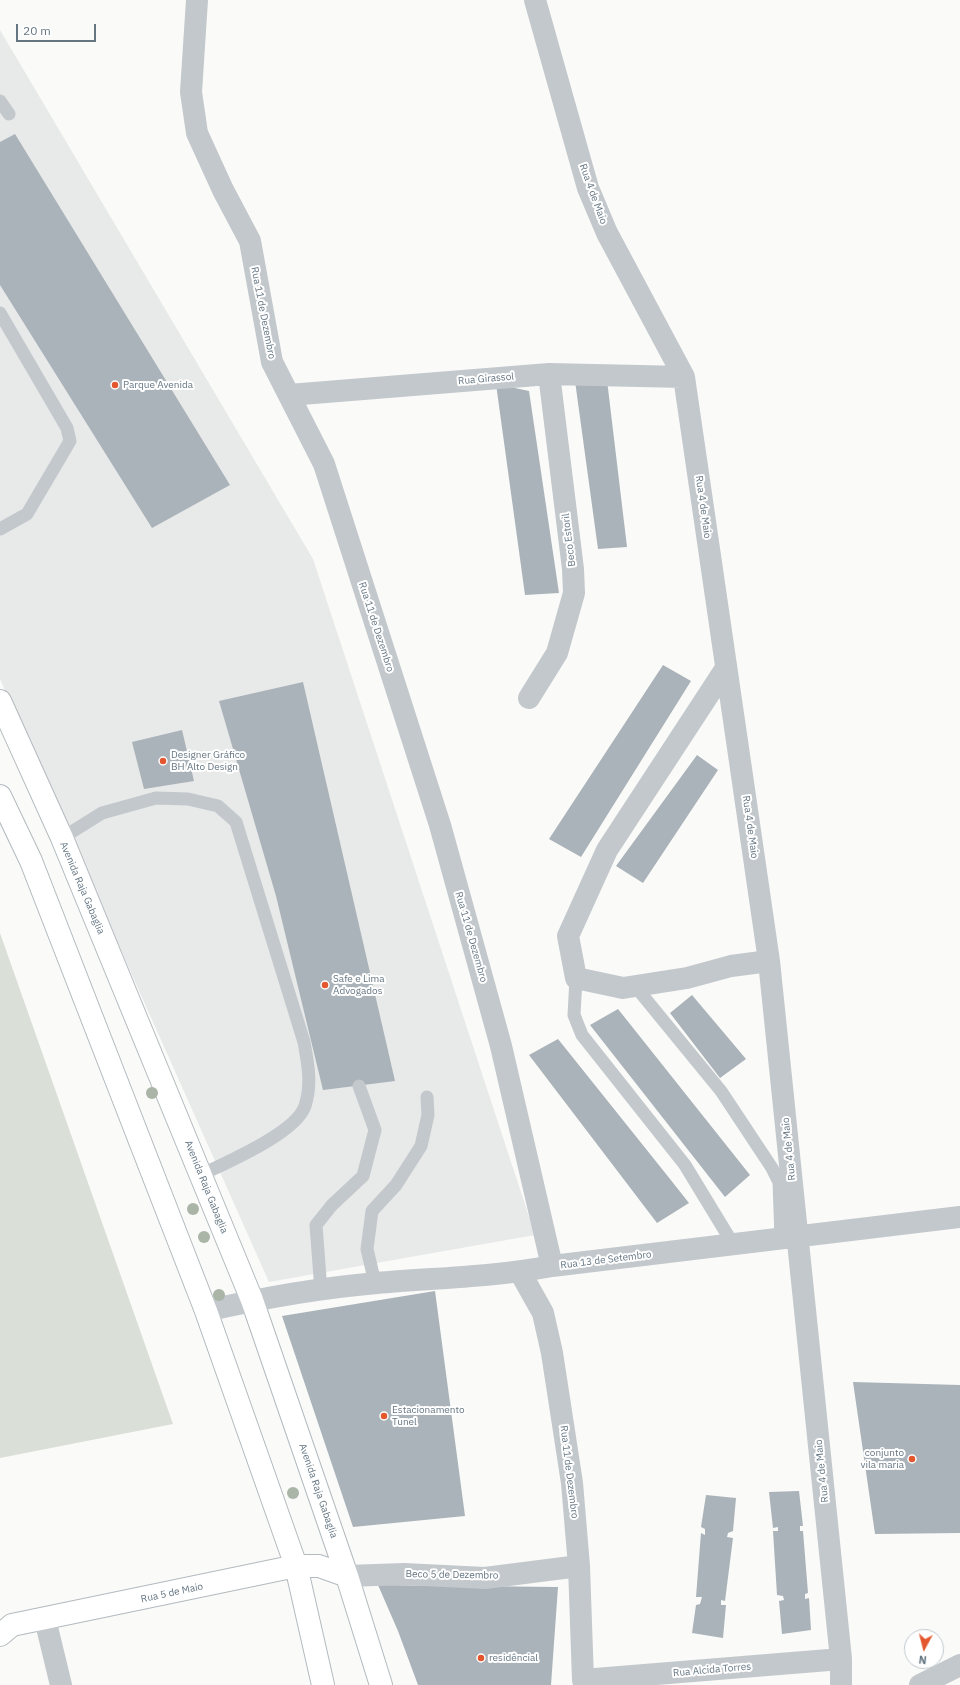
<!DOCTYPE html>
<html>
<head>
<meta charset="utf-8">
<style>
  body { margin:0 }
  #map { position:relative; width:960px; height:1685px; overflow:hidden; background:#fafaf8; font-family:"IBM Plex Sans",sans-serif }
  canvas { display:block }
  .north { position:absolute; left:904px; top:1629px; width:40px; height:40px; box-sizing:border-box; background:#fff; border:1px solid #c1c8cd; border-radius:50%; rotate:187deg; font-size:11px; font-weight:700; line-height:16px; text-align:center; color:#657683 }
  .north::after { content:''; display:block; margin:auto; width:14px; height:18px; background:#e4572e; clip-path:polygon(50% 0,100% 100%,50% 72%,0 100%) }
  .scale { position:absolute; left:16px; top:24px; width:80px; height:18px; box-sizing:border-box; border:2px solid #657683; border-top:0; padding-left:5px; font-size:12px; line-height:14px; white-space:nowrap; color:#657683; -webkit-text-stroke:3px #fff; paint-order:stroke }
</style>
</head>
<body>
<div id="map">
<canvas width="960" height="1685"></canvas>
<div class="north">N</div>
<div class="scale">20 m</div>
</div>
<script>
const ctx = document.querySelector('canvas').getContext('2d');
ctx.lineJoin = 'round';
function paint(path, color) { ctx.fillStyle = color; ctx.fill(path, 'evenodd'); }
function trace(path, color, width, dash) { ctx.strokeStyle = color; ctx.lineWidth = width; ctx.lineCap = dash ? 'butt' : 'round'; ctx.setLineDash(dash || []); ctx.stroke(path); }
function drawText(font, color, halo, rows, align = 'center') {
  ctx.font = font + ' "IBM Plex Sans",sans-serif'; ctx.lineWidth = 4; ctx.setLineDash([]); ctx.textBaseline = 'middle'; ctx.strokeStyle = halo; ctx.fillStyle = color; for (const [text, x, y, turn = 0] of rows) {
    ctx.save(); ctx.translate(x, y); ctx.rotate((+turn || 0) * Math.PI / 180); ctx.textAlign = isNaN(turn) ? turn : align; if (halo) ctx.strokeText(text, 0, 0); ctx.fillText(text, 0, 0); ctx.restore();
  }
}
paint(new Path2D(`
  M0 30 313 559 535 1235 269 1282 0 679Z`), '#e8e9e9');
paint(new Path2D(`
  M0 933 173 1424 0 1458Z`), '#dadfd7');
paint(new Path2D(`
  M15 134 230 485 152 528 0 285V142Z
  M607 380 627 547 598 549 575 381Z
  M496 384 529 391 559 593 525 595Z
  M663 665 691 681 581 857 549 839Z
  M303 682 395 1081 323 1090 276 896 219 701Z
  M182 730 194 781 144 789 132 742Z
  M697 755 718 770 643 883 616 866Z
  M692 995 746 1059 720 1078 670 1013Z
  M618 1009 750 1175 725 1197 590 1025Z
  M558 1039 670 1179 689 1203 657 1223 529 1055Z
  M435 1291 465 1516 353 1527 282 1316Z
  M853 1382 960 1385V1533L875 1534Z
  M799 1491 803 1526H800V1531H803L808 1593 805 1594V1599L809 1598 811 1630 782 1634 779 1601 784 1600 783 1596 777 1595 773 1531H778V1527L773 1528 769 1492Z
  M706 1495 736 1498 733 1531 728 1533 727 1537 733 1538 725 1601 721 1600V1605H726L723 1638 692 1633 696 1605 700 1604 702 1597H696L701 1533 705 1535V1529L701 1527Z
  M378 1585 558 1587 551 1685H418L398 1631Z`), '#aab3b9');
const secondary = new Path2D(`
  M0 701 62 838 252 1300 347 1576 381 1685
  M0 796 31 861 206 1311 296 1566 323 1685
  M0 1635 12 1625 296 1566H319L347 1576`);
trace(secondary, '#b3babf', 24);
trace(new Path2D(`
  M0 101 9 114
  M0 313 67 428 70 441 27 514 0 529
  M62 838 102 813 156 798 188 799 218 806 236 822 304 1042C308 1064 312 1084 305 1106 296 1133 227 1162 201 1175
  M576 978 574 1015 582 1035 685 1165 733 1244
  M635 986 721 1091 772 1168 779 1182 781 1238
  M375 1283 367 1249 372 1211 396 1185 421 1146 428 1115 427 1097
  M321 1291 316 1225 332 1205 363 1176 375 1130 359 1086`), '#c3c8cc', 13);
trace(new Path2D(`
  M197 0 191 92 197 133 223 190 250 241 272 362 324 464 440 825 501 1046 552 1266
  M535 0 588 188 607 233 684 377 769 961 841 1659V1685
  M289 395 549 374 684 377
  M726 668 607 850 568 936 576 978 623 988 687 978 731 966 769 961
  M529 698 557 653 574 593 573 569 549 374
  M520 1272 543 1313 552 1353 572 1483 579 1566 583 1680 841 1659
  M206 1311C262 1298 319 1288 377 1283 435 1278 494 1277 552 1266L960 1217
  M347 1576 404 1574 485 1578 579 1566
  M45 1619 61 1685
  M920 1685 960 1665`), '#c3c8cc', 22);
trace(secondary, '#fff', 22);
ctx.fillStyle = '#aab4a7';
for (const [x, y] of [
  [152,1093],
  [193,1209],
  [204,1237],
  [219,1295],
  [293,1493]
]) { ctx.beginPath(); ctx.arc(x, y, 6, 0, 2 * Math.PI); ctx.fill(); }
for (const [x, y, r, color] of [
  [115,385,4,"#e4572e"],
  [163,761,4,"#e4572e"],
  [325,985,4,"#e4572e"],
  [384,1416,4,"#e4572e"],
  [912,1459,4,"#e4572e"],
  [481,1658,4,"#e4572e"]
]) { const dot = new Path2D(); dot.arc(x, y, r, 0, 2 * Math.PI); ctx.fillStyle = color; ctx.fill(dot); trace(dot, '#fff', 1.5); }
drawText('10px', '#657683', '#fff', [
  ["Rua 4 de Maio",593,194,70],
  ["Rua 11 de Dezembro",263,313,79],
  ["Rua Girassol",486,379,-5],
  ["Rua 4 de Maio",703,507,82],
  ["Beco Estoril",569,540,-97],
  ["Rua 11 de Dezembro",376,627,72],
  ["Rua 4 de Maio",750,827,82],
  ["Avenida Raja Gabaglia",82,888,67],
  ["Rua 11 de Dezembro",471,937,74],
  ["Rua 4 de Maio",789,1149,-96],
  ["Avenida Raja Gabaglia",206,1187,68],
  ["Rua 13 de Setembro",606,1260,-7],
  ["Rua 4 de Maio",822,1471,-96],
  ["Rua 11 de Dezembro",569,1472,83],
  ["Avenida Raja Gabaglia",318,1491,71],
  ["Beco 5 de Dezembro",452,1575,1],
  ["Rua 5 de Maio",172,1593,-12],
  ["Rua Alcida Torres",712,1670,-5]
]);
drawText('10px', '#657683', '#fff', [
  ["Parque Avenida",123,385],
  ["Designer Gráfico",171,755],
  ["BH Alto Design",171,767],
  ["Safe e Lima",333,979],
  ["Advogados",333,991],
  ["Estacionamento",392,1410],
  ["Tunel",392,1422],
  ["conjunto",904,1453,"right"],
  ["vila maria",904,1465,"right"],
  ["residêncial",489,1658]
], 'left');
</script>
</body>
</html>
